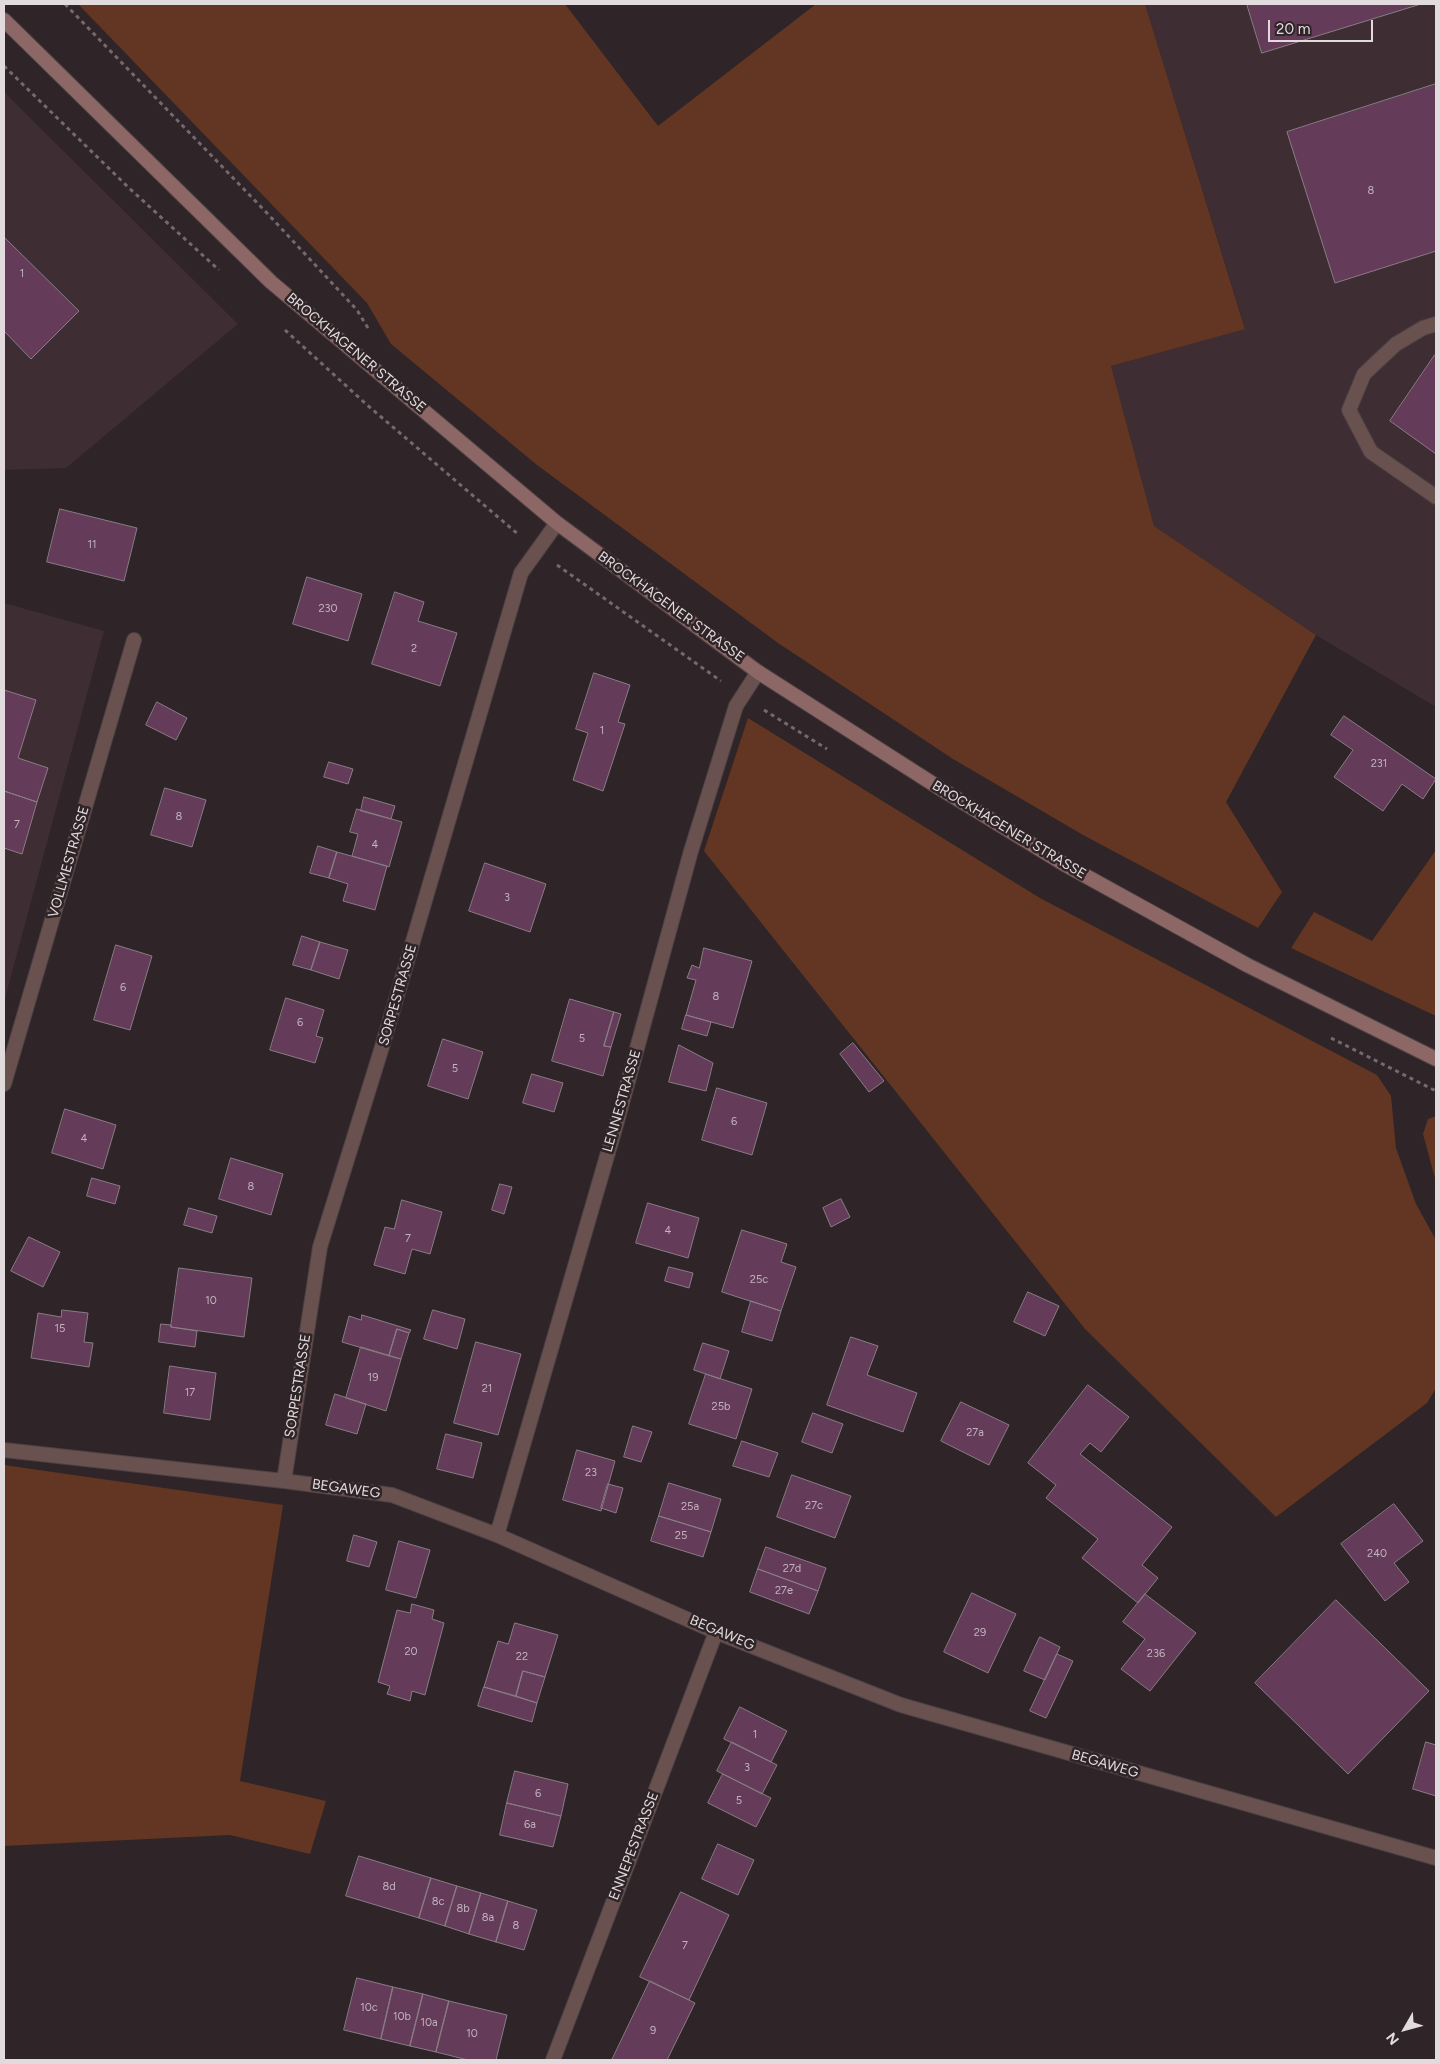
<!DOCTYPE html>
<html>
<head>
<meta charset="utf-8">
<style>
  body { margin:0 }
  #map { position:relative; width:1440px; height:2064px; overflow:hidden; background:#2f2427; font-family:Figtree,sans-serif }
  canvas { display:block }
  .frame { position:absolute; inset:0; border:5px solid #e2dbdd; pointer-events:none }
  .north { position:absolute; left:1380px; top:2004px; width:50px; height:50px; -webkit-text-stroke:4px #2f2427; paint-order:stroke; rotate:232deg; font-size:14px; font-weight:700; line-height:20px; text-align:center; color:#e2dbdd }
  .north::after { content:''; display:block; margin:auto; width:18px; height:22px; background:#e2dbdd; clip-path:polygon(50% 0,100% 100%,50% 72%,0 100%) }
  .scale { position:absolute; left:1268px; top:20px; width:105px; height:22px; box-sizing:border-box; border:2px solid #e2dbdd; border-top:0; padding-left:6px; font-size:15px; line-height:18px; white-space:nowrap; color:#e2dbdd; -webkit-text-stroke:4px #2f2427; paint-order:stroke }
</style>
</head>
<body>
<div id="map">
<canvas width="1440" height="2064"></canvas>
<div class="frame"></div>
<div class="north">N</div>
<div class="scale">20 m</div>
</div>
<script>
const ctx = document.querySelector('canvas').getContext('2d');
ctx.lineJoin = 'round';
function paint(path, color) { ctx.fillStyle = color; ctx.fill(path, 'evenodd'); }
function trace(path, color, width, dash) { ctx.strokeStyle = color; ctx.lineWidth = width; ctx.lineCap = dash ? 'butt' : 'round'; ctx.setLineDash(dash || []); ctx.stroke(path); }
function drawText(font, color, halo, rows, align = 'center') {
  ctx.font = font + ' Figtree,sans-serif'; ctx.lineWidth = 5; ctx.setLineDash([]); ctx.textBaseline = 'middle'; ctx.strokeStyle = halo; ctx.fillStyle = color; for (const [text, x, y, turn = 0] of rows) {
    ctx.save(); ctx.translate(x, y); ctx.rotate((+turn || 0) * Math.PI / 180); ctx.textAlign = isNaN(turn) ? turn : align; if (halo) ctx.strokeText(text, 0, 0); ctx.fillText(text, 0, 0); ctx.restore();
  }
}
paint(new Path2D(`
  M1145 4H1436V707L1316 635 1154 526 1111 366 1245 328Z
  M4 92 238 324 66 468 4 470Z
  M4 603 104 631 4 1002Z`), '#3e2d32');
paint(new Path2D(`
  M78 4H565L658 126 816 4H1145L1245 329 1111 366 1154 526 1316 635 1226 802 1282 892 1258 928 1083 835 953 759 778 643 537 465 391 344 367 303Z
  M748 718 1040 898 1377 1075 1391 1096 1396 1148 1416 1204 1436 1240V1388L1427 1403 1276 1517 1085 1329 704 851Z
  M1436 850V1016L1291 948 1314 912 1372 941Z
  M1436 1116V1182L1423 1134 1428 1119Z
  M4 1465 283 1505 240 1781 326 1801 310 1854 230 1835 4 1846Z`), '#623622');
const building = new Path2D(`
  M1247 4H1421L1262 53Z
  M1436 84V251L1335 283 1287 132Z
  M4 237 79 311 31 359 4 331Z
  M1435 355 1436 356V454L1390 421Z
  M60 509 137 528 124 581 47 562Z
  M307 577 362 594 348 641 293 624Z
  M395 592 424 602 418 621 457 633 440 686 372 664Z
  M594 673 630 685 618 722 625 724 603 791 573 780 588 733 576 729Z
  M4 690 36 700 18 758 48 768 37 802 4 791Z
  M157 702 187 718 176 740 146 725Z
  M1344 716 1436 779 1423 799 1402 784 1383 811 1334 777 1353 750 1331 735Z
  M329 762 353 769 348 784 324 777Z
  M165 788 206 800 192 847 151 835Z
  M4 791 37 802 22 854 4 848Z
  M364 797 395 806 391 819 361 811Z
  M357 809 402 822 389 867 352 856 358 834 350 832Z
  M318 846 337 852 329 878 310 873Z
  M337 852 387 866 375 910 343 901 348 884 329 878Z
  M485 863 546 884 530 932 469 911Z
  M302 936 320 942 311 970 293 965Z
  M320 942 348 950 339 979 311 970Z
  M116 945 152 956 130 1030 94 1020Z
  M704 948 752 961 733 1028 686 1015 696 980 687 978 692 965 699 968Z
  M286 998 324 1010 316 1036 323 1038 315 1063 270 1050Z
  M570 999 614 1012 604 1046 611 1047 603 1076 552 1061Z
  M614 1012 621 1014 611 1047 604 1046Z
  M686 1015 711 1022 707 1036 682 1029Z
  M443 1039 483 1052 468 1099 428 1086Z
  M853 1043 884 1081 869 1092 840 1054Z
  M679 1045 713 1063 706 1091 669 1082Z
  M532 1074 563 1083 554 1112 523 1103Z
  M717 1088 767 1103 752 1155 702 1140Z
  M65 1109 116 1125 103 1169 52 1153Z
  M231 1158 283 1174 271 1215 219 1199Z
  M92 1178 120 1186 115 1204 87 1196Z
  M500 1184 512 1187 504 1214 492 1210Z
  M841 1199 850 1217 831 1227 823 1208Z
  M402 1200 442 1212 430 1254 412 1249 405 1274 374 1265 385 1227 394 1229Z
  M648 1203 699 1218 688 1258 636 1243Z
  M189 1208 217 1216 212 1233 184 1225Z
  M742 1230 787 1244 781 1262 796 1267 781 1311 722 1292Z
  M29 1237 60 1252 43 1287 11 1271Z
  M669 1267 693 1273 689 1288 665 1281Z
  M179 1268 252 1278 244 1337 171 1327Z
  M1028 1292 1059 1306 1045 1336 1014 1322Z
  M751 1301 781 1311 772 1341 742 1332Z
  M62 1310 88 1313 84 1342 93 1343 89 1367 31 1358 38 1313 61 1317Z
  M433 1310 465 1319 457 1349 424 1339Z
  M362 1315 411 1330 409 1333 397 1329 389 1356 342 1342 349 1316 361 1320Z
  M161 1324 171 1325V1327L197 1331 195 1347 159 1342Z
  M397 1329 409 1333 401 1359 389 1356Z
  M851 1337 878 1346 867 1375 917 1393 903 1432 827 1405Z
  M476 1342 521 1354 498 1435 454 1423Z
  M703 1343 729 1351 720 1379 694 1370Z
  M361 1347 401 1359 386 1411 346 1398Z
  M170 1366 216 1373 210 1420 164 1413Z
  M706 1374 752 1389 736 1439 689 1424Z
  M1088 1385 1129 1417 1101 1452 1090 1443 1080 1454 1172 1527 1142 1565 1158 1578 1138 1603 1082 1558 1098 1539 1046 1498 1056 1485 1028 1463Z
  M335 1394 366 1404 357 1434 326 1425Z
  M961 1402 1009 1425 989 1465 941 1441Z
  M813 1413 843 1424 832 1453 802 1442Z
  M633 1426 652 1432 641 1462 624 1457Z
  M446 1434 482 1443 473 1478 437 1469Z
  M742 1441 778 1453 769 1477 733 1466Z
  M577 1450 615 1461 601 1511 563 1500Z
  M792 1475 851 1496 835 1538 777 1517Z
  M669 1483 721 1499 711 1532 659 1516Z
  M608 1484 623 1488 616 1513 601 1508Z
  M1394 1504 1423 1541 1394 1563 1409 1582 1385 1601 1341 1544Z
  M659 1516 711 1532 703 1557 651 1541Z
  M354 1535 377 1542 369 1567 347 1561Z
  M399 1541 430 1550 416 1598 386 1590Z
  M766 1547 826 1568 818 1591 758 1569Z
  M758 1569 818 1591 809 1614 750 1592Z
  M972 1593 1016 1614 988 1673 944 1652Z
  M1145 1594 1196 1633 1150 1691 1121 1669 1145 1639 1123 1622Z
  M1336 1600 1429 1691 1348 1774 1255 1683Z
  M412 1604 434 1610 432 1619 444 1623 425 1695 412 1691 410 1701 387 1694 390 1686 378 1682 397 1610 410 1613Z
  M515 1623 558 1635 545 1677 523 1671 516 1696 484 1687 498 1641 508 1644Z
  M1040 1637 1060 1647 1045 1680 1024 1671Z
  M1057 1654 1073 1661 1046 1718 1030 1711Z
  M523 1671 545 1677 537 1703 516 1696Z
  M484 1687 537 1703 532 1722 478 1706Z
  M740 1707 787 1731 771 1762 724 1739Z
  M732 1742 777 1765 762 1794 717 1771Z
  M1426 1742 1436 1745V1796L1413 1789Z
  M515 1771 568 1784 561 1816 507 1803Z
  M723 1774 771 1798 756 1827 708 1803Z
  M507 1803 561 1816 553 1847 500 1835Z
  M718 1844 754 1860 738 1895 702 1879Z
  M359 1856 431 1878 419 1918 346 1896Z
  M431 1878 457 1886 445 1926 419 1918Z
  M457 1886 481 1893 469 1934 445 1926Z
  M681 1892 729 1915 689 2000 640 1977Z
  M481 1893 508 1901 496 1942 469 1934Z
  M508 1901 537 1910 524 1950 496 1942Z
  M357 1978 393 1987 381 2039 344 2030Z
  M650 1981 695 2003 667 2060H612Z
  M393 1987 423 1994 410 2046 381 2039Z
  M423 1994 449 2001 436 2052 410 2046Z
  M449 2001 507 2015 496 2060H468L436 2052Z`);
paint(building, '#643b59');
trace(building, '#887d84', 1);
const service = new Path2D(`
  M1436 324 1423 328 1396 344 1364 374 1349 410 1371 452 1436 497`);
const minor = new Path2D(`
  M4 1084 134 640
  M4 1450 284 1481 392 1495 497 1535 716 1632 901 1705 1436 1858
  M284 1481 320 1247 382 1047 521 573 557 523
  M497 1535 616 1125 691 851 736 706 758 672
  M553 2060 716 1632`);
const secondary = new Path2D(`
  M4 20 271 282 557 523 758 672 941 789 1064 864 1247 965 1436 1059`);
trace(service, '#4c4144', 16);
trace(minor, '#4c4144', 16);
trace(secondary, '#4c4144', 16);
trace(new Path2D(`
  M65 4 266 212 357 310 368 328
  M4 66 129 188 219 270
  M285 330 366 404 519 535
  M557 565 721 681
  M764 710 827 749
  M1331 1038 1436 1091`), '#746a6d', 3, [4, 4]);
trace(service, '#69514f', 14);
trace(minor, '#69514f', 14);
trace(secondary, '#8d6765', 14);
drawText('11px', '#c2b3bc', null, [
  ["8",1371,191],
  ["1",22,274],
  ["11",92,545],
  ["230",328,609],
  ["2",414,649],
  ["1",602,731],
  ["231",1379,764],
  ["8",179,817],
  ["7",17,825],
  ["4",375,845],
  ["3",507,898],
  ["6",123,988],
  ["8",716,997],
  ["6",300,1023],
  ["5",582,1039],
  ["5",455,1069],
  ["6",734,1122],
  ["4",84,1139],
  ["8",251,1187],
  ["4",668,1231],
  ["7",408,1239],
  ["25c",759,1280],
  ["10",211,1301],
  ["15",60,1329],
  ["19",373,1378],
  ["21",487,1389],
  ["17",190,1393],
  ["25b",721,1407],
  ["27a",975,1433],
  ["23",591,1473],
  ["27c",814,1506],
  ["25a",690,1507],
  ["25",681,1536],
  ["240",1377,1554],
  ["27d",792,1569],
  ["27e",784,1591],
  ["29",980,1633],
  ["20",411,1652],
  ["236",1156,1654],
  ["22",522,1657],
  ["1",755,1735],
  ["3",747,1768],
  ["6",538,1794],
  ["5",739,1801],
  ["6a",530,1825],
  ["8d",389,1887],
  ["8c",438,1902],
  ["8b",463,1909],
  ["8a",488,1918],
  ["8",516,1926],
  ["7",685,1946],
  ["10c",369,2008],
  ["10b",402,2017],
  ["10a",429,2023],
  ["9",653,2031],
  ["10",472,2034]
]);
drawText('14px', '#e2dbdd', '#2f2427', [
  ["BROCKHAGENER STRASSE",356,353,40],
  ["BROCKHAGENER STRASSE",671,607,36],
  ["BROCKHAGENER STRASSE",1009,830,31],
  ["VOLLMESTRASSE",69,862,-74],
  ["SORPESTRASSE",398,995,-74],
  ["LENNESTRASSE",622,1101,-74],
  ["SORPESTRASSE",298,1386,-81],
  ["BEGAWEG",346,1489,8],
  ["BEGAWEG",722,1633,23],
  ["BEGAWEG",1105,1764,16],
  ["ENNEPESTRASSE",634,1846,-69]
]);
</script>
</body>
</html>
